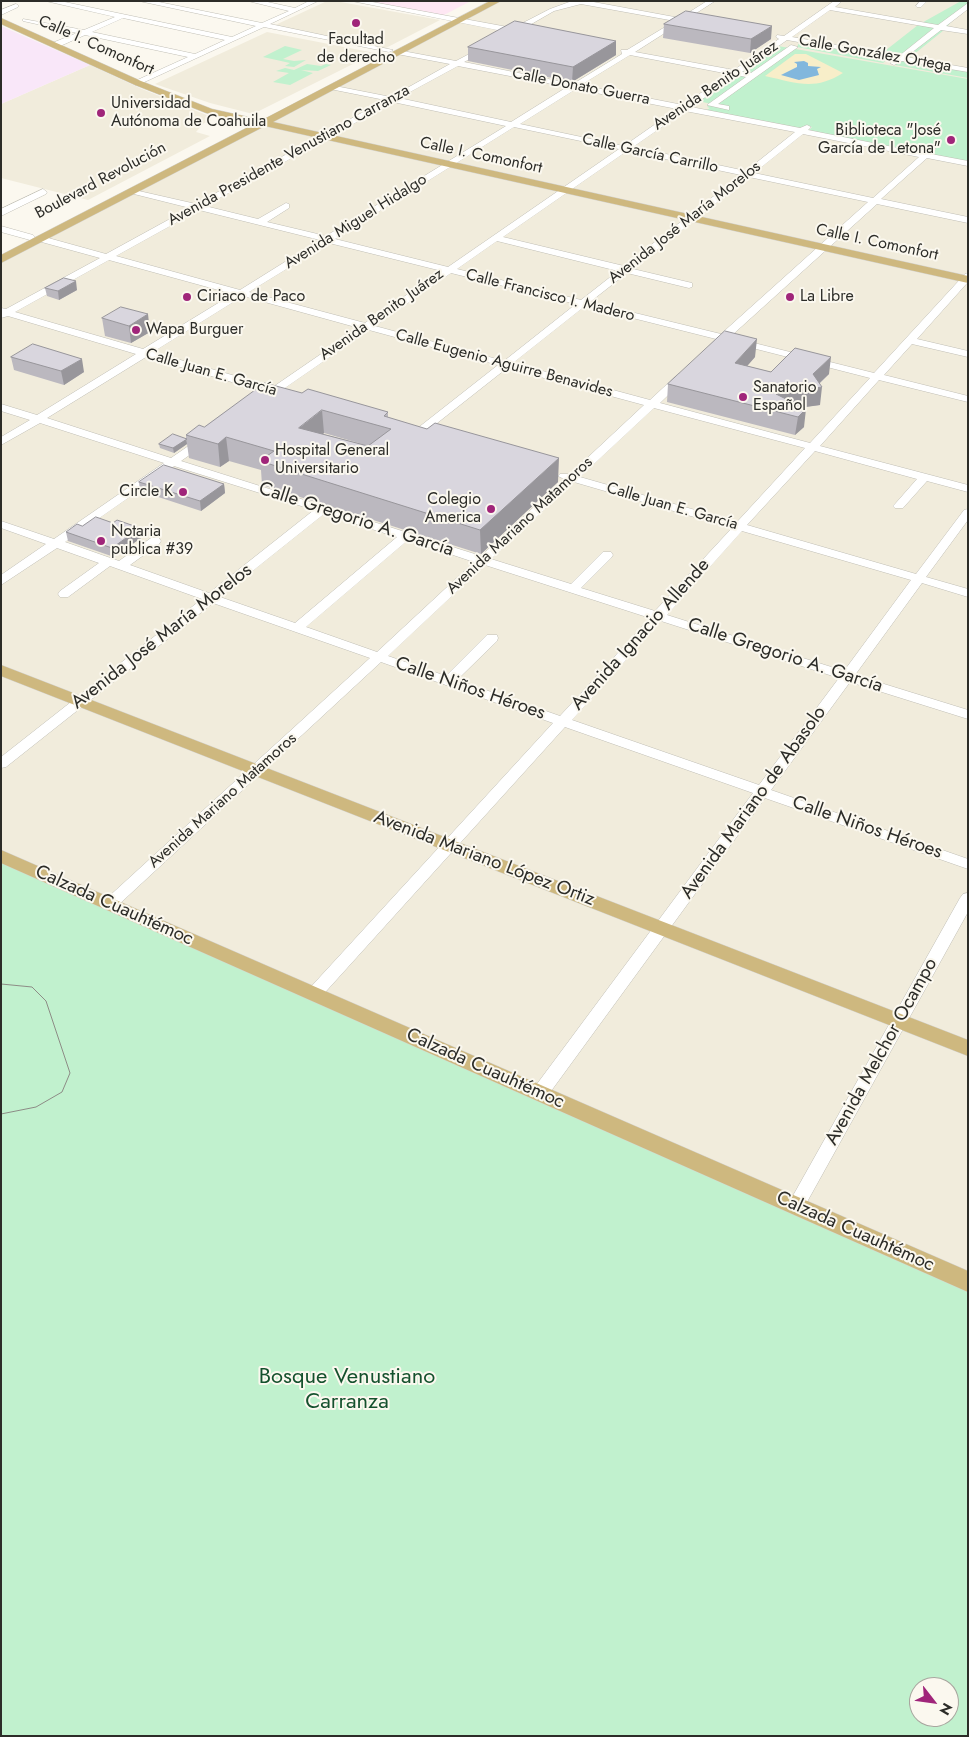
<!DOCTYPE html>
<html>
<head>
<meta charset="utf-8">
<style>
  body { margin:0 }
  #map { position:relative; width:969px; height:1737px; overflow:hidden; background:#fbf8ef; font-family:Jost,sans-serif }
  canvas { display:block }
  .frame { position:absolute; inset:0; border:2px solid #2c2c28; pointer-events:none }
  .north { position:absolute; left:909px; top:1677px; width:50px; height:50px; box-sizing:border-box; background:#fbf8ef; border:1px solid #a8a69f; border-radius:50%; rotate:120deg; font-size:14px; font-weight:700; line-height:20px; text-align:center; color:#2c2c28 }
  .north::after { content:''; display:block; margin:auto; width:18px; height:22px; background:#a0257a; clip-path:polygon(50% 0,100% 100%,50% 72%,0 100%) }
</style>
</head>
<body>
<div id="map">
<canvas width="969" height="1737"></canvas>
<div class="frame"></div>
<div class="north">N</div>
</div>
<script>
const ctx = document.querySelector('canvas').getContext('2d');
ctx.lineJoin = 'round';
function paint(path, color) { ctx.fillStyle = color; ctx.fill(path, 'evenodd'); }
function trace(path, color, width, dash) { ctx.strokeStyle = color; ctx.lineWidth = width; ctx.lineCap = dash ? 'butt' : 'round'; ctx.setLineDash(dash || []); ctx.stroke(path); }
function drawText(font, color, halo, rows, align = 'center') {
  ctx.font = font + ' Jost,sans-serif'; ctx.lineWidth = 4; ctx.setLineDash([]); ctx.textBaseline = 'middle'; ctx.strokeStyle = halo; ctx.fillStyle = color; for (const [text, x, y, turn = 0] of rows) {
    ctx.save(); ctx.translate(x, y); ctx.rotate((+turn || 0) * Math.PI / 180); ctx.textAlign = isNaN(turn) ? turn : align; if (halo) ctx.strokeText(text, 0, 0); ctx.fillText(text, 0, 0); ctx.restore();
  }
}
paint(new Path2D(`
  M327 1H335L440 20 384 49 271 27Z
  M492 1H968V1736H1V259ZM919 1687H949V1717H919Z
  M267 32 375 53 253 114 210 103 155 84Z
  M90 65 142 89 209 116 211 121 204 123 196 132 210 136 88 200 1 178V104Z`), '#f1ecdc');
paint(new Path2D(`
  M1 26 90 65 1 104Z`), '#f9e7f9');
paint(new Path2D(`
  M363 1H471L442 16Z`), '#fee7f3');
paint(new Path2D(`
  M961 1H968V4L944 30 908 59 881 54 918 25Z
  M800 41 890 57 883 63 797 47Z
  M285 46 302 50 283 59 294 61 306 60 294 67 285 66 290 63 263 57Z
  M778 46 968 79V163L927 155 931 150 927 149 922 154 808 131 812 127 806 126 802 130 705 111 710 108 707 107 711 104 699 101Z
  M901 60 968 71V78L895 65Z
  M307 64 321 66 326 64 331 65 318 71 301 70 313 73 290 85 273 82 289 73 276 71 285 68 294 70Z
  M1 861 968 1290V1736H1ZM919 1687H949V1717H919Z`), '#c1f1ce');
paint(new Path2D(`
  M795 54H806L843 73C814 91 797 83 765 76Z`), '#f8eec9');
paint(new Path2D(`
  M804 61 808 63V66L821 67 817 69 819 75 799 80 781 75 797 67V64L794 62Z`), '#82b7dd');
const minor = new Path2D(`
  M46 1H60L232 37 256 26 139 1H154L262 23 289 11 248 1H263L295 8 309 1H318L270 24 393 50 389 52 264 27 138 85H135V81L188 57 85 35 58 47H52V43L77 33 23 21V19L84 30 115 17ZM123 18 225 40 195 54 92 32Z
  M352 1H367L513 28 550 9 572 1H588L680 18 707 1H715L687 19 688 22H682L635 52 734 70 779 39 776 37 777 35 784 36 834 1H842L835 7 938 25 968 3V9L946 26 968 30V34L941 30 906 57 968 68V72L902 61 894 65 890 63 894 59 787 40 742 72 751 73 791 45 798 47 718 104 729 106V110L707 105 746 77 737 75 691 107 800 128 807 125 811 127 808 130 923 153 932 147 936 149 931 154 968 161V166L927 158 881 199 968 217V223L877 204 730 337 874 373 965 274 968 273V282L917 339 968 351V357L912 344 884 375 968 396V402L879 380 820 446 968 485V492L927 481 903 508H895L893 506 895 504 917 479 815 451 747 525 916 574 964 510 968 509V520L926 577 968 589V597L922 583 855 675 968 710V719L850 682 771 790 968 859V869L765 798 546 1098 540 1100 534 1098 531 1093 534 1088 753 793 565 727 320 998 314 1000 308 998 306 994 308 990 553 723 381 662 115 908 110 909 105 908 102 904 105 900 370 658 213 603 6 767 1 768V757L202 599 110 566 68 597H60L58 594 60 591 99 563 57 548 1 585V575L46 544 1 528V521L54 539 164 463 40 423 1 445V437L30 420 1 411V404L37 415 136 354 8 316 1 318V308L6 309 100 258 38 241V237L41 236 106 254 190 208 130 193V189L196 204 385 100 330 89V85L391 97 450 64 397 54V50L456 61 486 45H489V49L464 62 573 84 622 54 621 50H627L675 21 581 4 554 11 521 30 525 32 524 34 507 35V32ZM830 10 934 28 899 56 792 37ZM630 55 729 74 683 105 581 85ZM458 66 567 87 511 122 399 98ZM576 89 677 109 624 146 520 124ZM393 102 506 126 326 236 267 222 289 208V204L286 203 258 219 205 206ZM685 111 795 132 746 171 633 147ZM514 127 619 149 448 267 335 239ZM803 134 919 157 873 198 754 173ZM627 151 741 175 624 266 503 237ZM749 177 868 202 721 334 590 302 627 273 689 288 692 287V283L633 269ZM199 210 320 240 240 290 116 256ZM497 241 618 271 581 300 457 269ZM329 243 442 271 365 323 249 292ZM109 260 233 294 143 349 15 312ZM451 273 576 304 504 361 375 326ZM243 296 359 328 273 387 153 352ZM585 306 716 339 710 345 711 347H719L725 341 870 378 810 443 660 403 686 378 687 376 686 374H678L650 400 513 363ZM369 330 498 365 414 431 413 433 414 435H422L507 368 644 405 570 474H560L558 476 564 479 481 556 181 461 208 442 209 440 208 438H200L171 458 47 418 146 357 266 392 259 398 264 401C271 400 275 396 282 394V390ZM654 408 805 448 737 522 580 477ZM174 466 314 510 209 593 130 565 159 544 161 541 159 538H151L119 561 65 542ZM574 482 732 528 655 611 581 588 611 558 613 555 611 552H603L571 584 491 559ZM324 514 397 537 295 623 220 597ZM742 531 911 580 844 671 667 615ZM408 540 474 562 377 652 306 627ZM485 565 650 618 560 716 457 680 497 641 498 638 497 635H487L446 676 388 656ZM661 621 839 678 759 785 572 720Z
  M920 1H927L921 7H917L916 6Z
  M16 4 18 5V7L1 15V10Z
  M43 189 47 192 46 194 1 216V209Z
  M1 226 33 235 35 237 30 240 1 232Z
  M968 893V912L802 1211 796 1213 790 1211 787 1206 790 1201 960 898 963 894Z`);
const major = new Path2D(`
  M490 1H501L273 122 968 276V283L265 126 1 263V255L254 124 206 113 135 85 1 24V18L141 81 212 109 262 120Z
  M1 665 968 1040V1056L1 676Z
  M1 850 968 1271V1292L1 863Z`);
trace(minor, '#c1bfb6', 1);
trace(major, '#d5d5d4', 1);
paint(minor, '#fff');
paint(major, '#ceb87f');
trace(new Path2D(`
  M1 984 32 987 46 1001 70 1073 62 1092 36 1107 1 1114`), '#8d8c86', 1);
paint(new Path2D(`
  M664 24 771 39 750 53 663 38Z
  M616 41V55L572 82 468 61V47Z
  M45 288 77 290 59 300 47 296Z
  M102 318 150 332 131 343 105 336Z
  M11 357 84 372 64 385 14 370Z
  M755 357 747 366 771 372 829 374 820 383V405L803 407 804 427 795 435 667 402 668 384Z
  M302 393 388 412V417L558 482 481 554 262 485 261 470 229 461 220 467 189 458 187 444 174 453 160 448 159 444 186 439V435L204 427ZM324 433 369 446 323 434Z
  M139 482 224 484 225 493 201 511 140 491Z
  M113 523 140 528 141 538 114 557 68 541 66 532 82 526Z`), '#bbb8bf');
paint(new Path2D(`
  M772 26 771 39 750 53 751 39Z
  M616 41V55L572 82 573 67Z
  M76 281 77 290 59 300 58 291Z
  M148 314 150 332 131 343 129 326Z
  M757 339 755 357 734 381 735 363Z
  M831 357 829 374 814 388 822 387 820 405 778 411 776 394 813 374Z
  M82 359 84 372 64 385 61 371Z
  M806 409 804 427 795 435 798 417Z
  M322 410 324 433 301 451 299 428Z
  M226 437 229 461 220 467 218 444Z
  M186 439 187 444 174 453 173 448Z
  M559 458 558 482 481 554 480 530Z
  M224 484 225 493 201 511 200 501Z
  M140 528 141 538 114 557 112 548Z`), '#98969b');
const building = new Path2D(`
  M686 11 772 26 751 39 664 24Z
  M515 21 616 41 573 67 468 47Z
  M64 278 76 281 58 291 45 288Z
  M121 307 148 314 129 326 102 318Z
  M725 331 757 339 735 363 771 372 795 348 831 357 813 374 822 387 776 394 806 409 798 417 668 384Z
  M33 344 82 359 61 371 11 357Z
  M265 383 302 393 308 389 388 412 384 416 427 429 435 423 559 458 480 530 260 461 274 451 226 437 218 444 186 435 199 425 204 427ZM322 410 391 429 368 446 299 428Z
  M173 434 187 439 173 448 159 444Z
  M164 465 224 484 200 501 139 482Z
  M96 517 113 523 117 520 140 528 112 548 66 532 77 524 82 526Z`);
paint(building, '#d9d6de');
trace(building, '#98969b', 1);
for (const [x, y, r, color] of [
  [356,23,5,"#a0257a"],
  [101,113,5,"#a0257a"],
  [951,140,5,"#a0257a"],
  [187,297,5,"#a0257a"],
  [790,297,5,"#a0257a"],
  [136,330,5,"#a0257a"],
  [743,397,5,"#a0257a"],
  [265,460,5,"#a0257a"],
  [183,492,5,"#a0257a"],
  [491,509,5,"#a0257a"],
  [101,541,5,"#a0257a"]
]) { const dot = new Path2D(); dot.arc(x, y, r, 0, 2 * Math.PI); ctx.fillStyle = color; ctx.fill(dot); trace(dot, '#fbf8ef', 2); }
drawText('16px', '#2c2c28', '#fbf8ef', [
  ["Facultad",356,40,"center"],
  ["de derecho",356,58,"center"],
  ["Universidad",111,104],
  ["Autónoma de Coahuila",111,122],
  ["Biblioteca \"José",941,131,"right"],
  ["García de Letona\"",941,149,"right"],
  ["Ciriaco de Paco",197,297],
  ["La Libre",800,297],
  ["Wapa Burguer",146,330],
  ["Sanatorio",753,388],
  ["Español",753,406],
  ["Hospital General",275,451],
  ["Universitario",275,469],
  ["Circle K",173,492,"right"],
  ["Colegio",481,500,"right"],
  ["America",481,518,"right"],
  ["Notaria",111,532],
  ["publica #39",111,550]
], 'left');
drawText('16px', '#2c2c28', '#fbf8ef', [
  ["Calle I. Comonfort",96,46,24],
  ["Calle González Ortega",875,54,10],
  ["Avenida Benito Juárez",716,86,-34],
  ["Calle Donato Guerra",581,87,11],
  ["Calle García Carrillo",650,154,12],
  ["Avenida Presidente Venustiano Carranza",289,156,-29],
  ["Calle I. Comonfort",481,156,12],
  ["Boulevard Revolución",101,181,-28],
  ["Avenida Miguel Hidalgo",356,222,-32],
  ["Avenida José María Morelos",685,223,-38],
  ["Calle I. Comonfort",877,243,12],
  ["Calle Francisco I. Madero",550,296,14],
  ["Avenida Benito Juárez",382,315,-35],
  ["Calle Eugenio Aguirre Benavides",504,364,15],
  ["Calle Juan E. García",211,373,16],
  ["Calle Juan E. García",672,507,16],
  ["Avenida Mariano Matamoros",520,526,-43],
  ["Avenida Mariano Matamoros",223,801,-42]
]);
drawText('19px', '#2c2c28', '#fbf8ef', [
  ["Calle Gregorio A. García",356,520,18],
  ["Avenida Ignacio Allende",641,635,-48],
  ["Avenida José María Morelos",162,637,-38],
  ["Calle Gregorio A. García",785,656,18],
  ["Calle Niños Héroes",470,689,19],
  ["Avenida Mariano de Abasolo",754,803,-54],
  ["Calle Niños Héroes",867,828,19],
  ["Avenida Mariano López Ortiz",484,859,21],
  ["Calzada Cuauhtémoc",114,906,24],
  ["Avenida Melchor Ocampo",882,1052,-61],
  ["Calzada Cuauhtémoc",485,1069,24],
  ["Calzada Cuauhtémoc",855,1232,24]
]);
drawText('22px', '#14512d', '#fbf8ef', [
  ["Bosque Venustiano",347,1378],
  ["Carranza",347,1403]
]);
</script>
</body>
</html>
